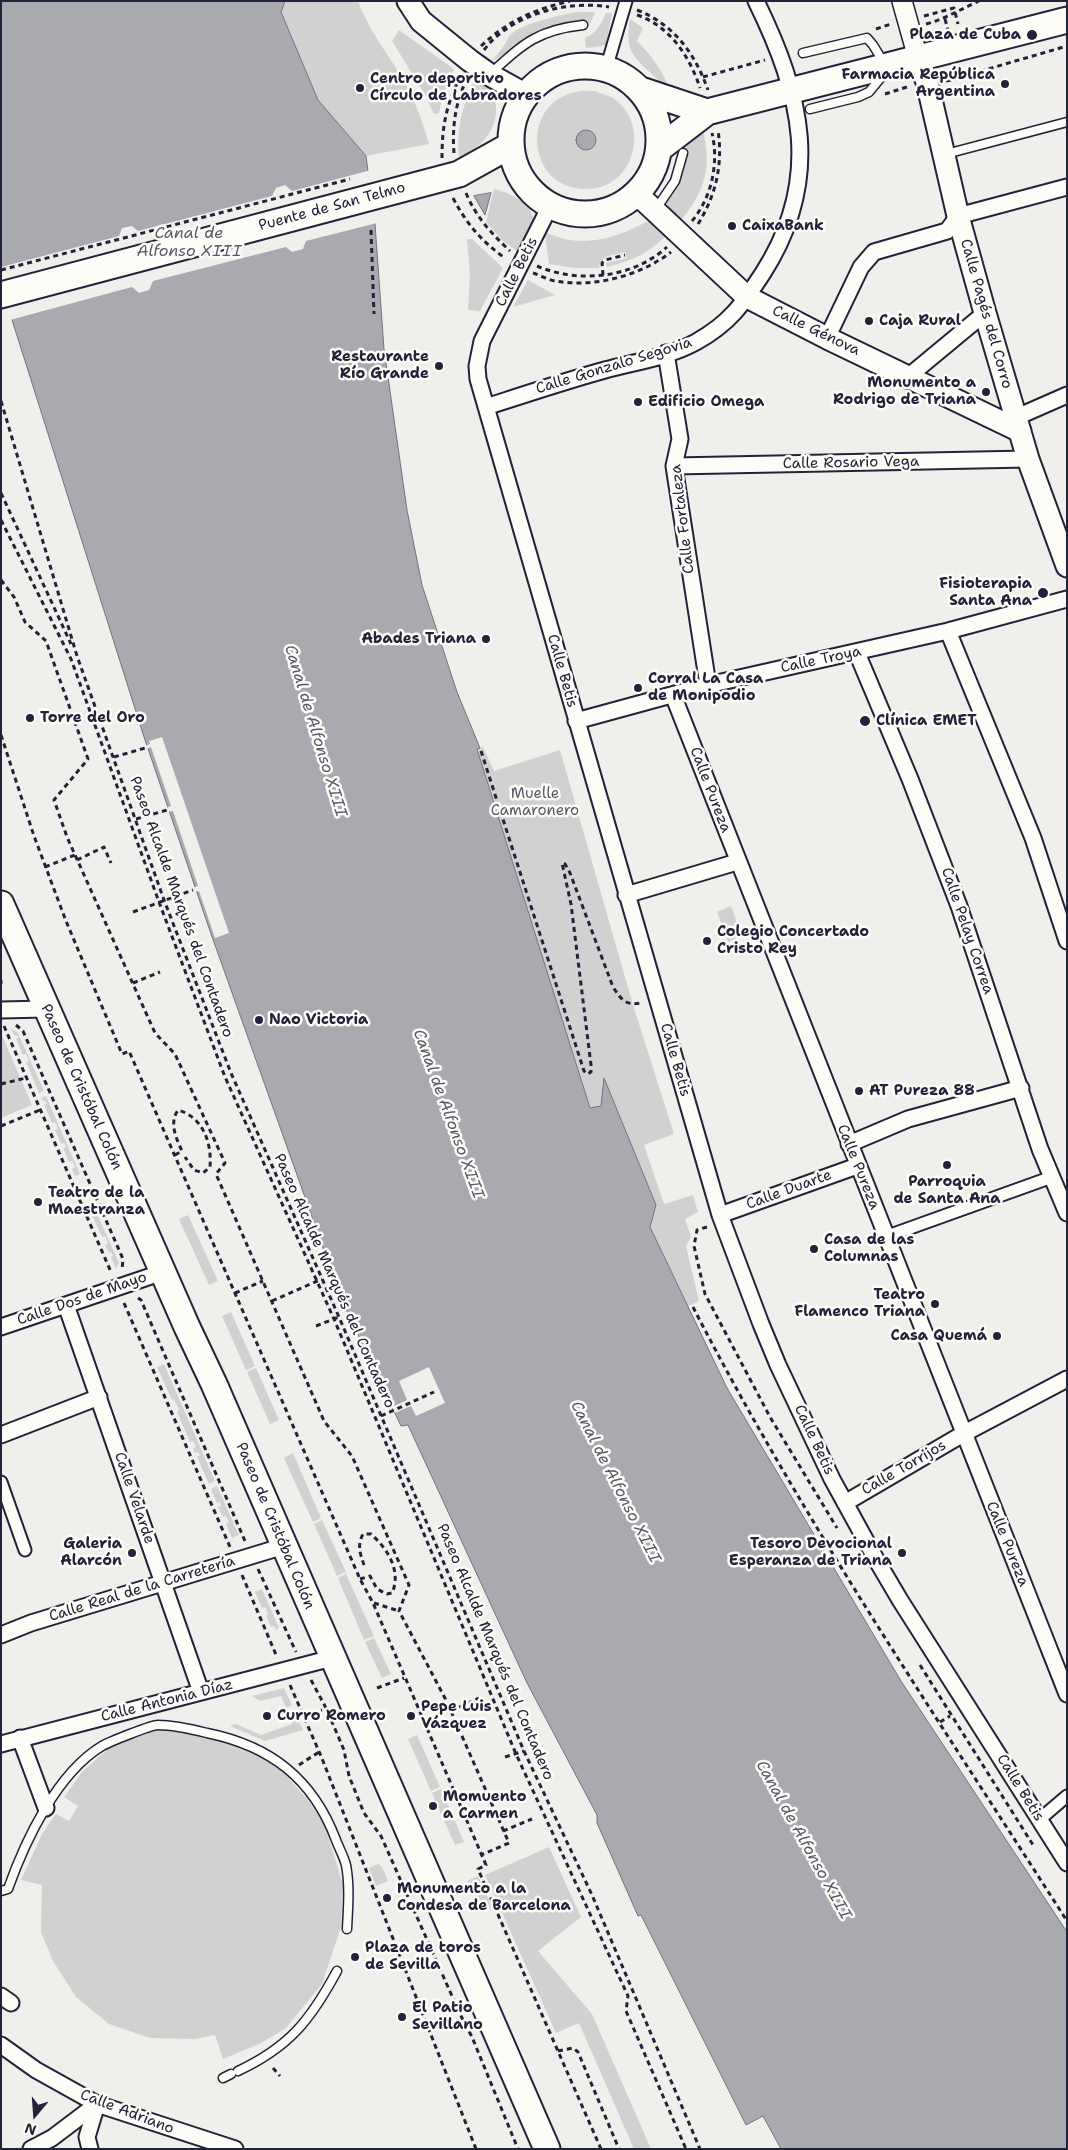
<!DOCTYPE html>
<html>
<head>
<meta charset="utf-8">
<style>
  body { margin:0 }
  #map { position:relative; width:1068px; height:2150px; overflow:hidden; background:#f0efec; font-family:"Shantell Sans",sans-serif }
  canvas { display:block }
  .frame { position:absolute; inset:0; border:2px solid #22223b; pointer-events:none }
  .north { position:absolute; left:10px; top:2090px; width:50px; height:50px; -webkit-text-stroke:4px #fdfcf7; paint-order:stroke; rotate:198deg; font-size:14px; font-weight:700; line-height:20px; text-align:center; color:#22223b }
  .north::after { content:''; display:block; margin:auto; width:18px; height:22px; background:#22223b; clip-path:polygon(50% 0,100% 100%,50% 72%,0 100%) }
</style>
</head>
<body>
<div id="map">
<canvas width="1068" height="2150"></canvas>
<div class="frame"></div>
<div class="north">N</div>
</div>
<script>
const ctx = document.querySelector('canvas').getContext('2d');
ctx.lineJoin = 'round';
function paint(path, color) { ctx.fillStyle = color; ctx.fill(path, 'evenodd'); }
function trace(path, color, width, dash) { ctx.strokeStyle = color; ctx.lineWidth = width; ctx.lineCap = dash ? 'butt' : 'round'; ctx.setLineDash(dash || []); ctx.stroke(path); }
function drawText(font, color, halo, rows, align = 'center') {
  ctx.font = font + ' "Shantell Sans",sans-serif'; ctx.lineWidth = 5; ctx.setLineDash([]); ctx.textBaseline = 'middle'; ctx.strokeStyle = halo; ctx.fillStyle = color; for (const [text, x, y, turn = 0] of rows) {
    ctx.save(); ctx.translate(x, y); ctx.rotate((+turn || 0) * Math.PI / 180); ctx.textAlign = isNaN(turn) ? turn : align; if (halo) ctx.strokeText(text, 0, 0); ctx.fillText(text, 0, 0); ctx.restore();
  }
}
paint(new Path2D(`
  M285 1H358C368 29 386 51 401 76 414 97 422 120 429 144L366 156 318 100 281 12Z
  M578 12H595L591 22 584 30 582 22C558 24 535 31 515 45 507 50 502 58 492 60 499 53 504 47 508 38 514 25 563 14 578 12Z
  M606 13H612L606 44 602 46 586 48 585 38C597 33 601 24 606 13Z
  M630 19 643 28 637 41C652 56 662 70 670 90 662 85 658 80 652 74 631 55 625 49 630 19Z
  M399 30 454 69 442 98 439 113 434 114 424 93 392 41Z
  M476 75C512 101 496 143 459 157 456 124 464 104 476 75Z
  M595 91C601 94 608 95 613 98 639 115 641 153 620 175 611 184 600 189 586 189 527 190 519 103 576 92 582 90 589 91 595 91Z
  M703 131C712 166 705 192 681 220L668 209 667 202 681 176 686 154 677 152C683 140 691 134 703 131Z
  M494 189C510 193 536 204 533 224 532 234 524 245 521 254L503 241 486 222Z
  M646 222 653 223 668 234C648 254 633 260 607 267L606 263 627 258 625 252C614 255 600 255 599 268H575L549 264 545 233C552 234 557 237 564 239 594 245 620 236 646 222Z
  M467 239H472L503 268 480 311 468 310 470 274Z
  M528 280 555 295 513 307Z
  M483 747 494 771 560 750 633 1005 674 1134 644 1145 664 1204 693 1195 698 1212 685 1219 691 1237 686 1246 699 1301 688 1306 650 1227 656 1205 604 1079 601 1106 590 1108 477 749Z
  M731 906 742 936 728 942 717 912Z
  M10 1028 18 1033 44 1091 39 1093 26 1062 29 1061 26 1054 23 1055 16 1039 19 1037 17 1035 15 1036Z
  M1 1033 32 1105 1 1118Z
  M46 1096 80 1174 75 1176 72 1169 75 1167 72 1161 69 1162 63 1148 66 1147 64 1143 61 1144 55 1130 58 1129 55 1122 52 1123 44 1105 47 1104 45 1101H43L41 1098Z
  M92 1202 119 1263 116 1269 111 1257 113 1256 111 1252 109 1253 105 1245 108 1243 105 1236 102 1237 87 1204Z
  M188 1215 218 1281 209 1285 179 1219Z
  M231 1312 255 1366 246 1370 222 1316Z
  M164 1364 215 1481 209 1484 197 1457 200 1455 198 1452 195 1453 193 1448 196 1447 193 1441 190 1442 177 1412 179 1410 174 1399 172 1400 157 1367Z
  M256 1368 279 1420 270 1424 247 1372Z
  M293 1453 321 1518 313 1522 284 1458Z
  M217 1486 239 1535 232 1538 226 1524 229 1522 226 1516 223 1517 218 1507 221 1506 220 1502 217 1503 211 1489Z
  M322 1520 346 1572 337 1576 314 1524Z
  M346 1574 374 1636 364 1640 338 1578Z
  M262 1589 279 1628 276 1630 274 1626 271 1627 266 1615 268 1614 265 1607 262 1608 255 1592Z
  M374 1638 391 1674 382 1678 365 1642Z
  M284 1688 292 1705 286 1708 281 1696 260 1701 252 1696Z
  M295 1713 303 1730 265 1741 230 1726 236 1724 261 1735 292 1724 289 1715Z
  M159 1728 189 1731 227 1740 255 1753 284 1773 307 1799 324 1823 343 1885 341 1927 322 1984 285 2029 259 2044 223 2059 215 2035 195 2039 150 2038 109 2024 76 1997 53 1961 41 1932 42 1885 21 1880 42 1834 56 1814 69 1821 78 1806 64 1797 82 1772 109 1748Z
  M417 1735 440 1787 431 1791 408 1739Z
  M441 1789 464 1842 455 1845 432 1793Z
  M549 1847 581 1917 538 1951 592 2014 651 2149H634L579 2023 556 2033 485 1875Z
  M378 1864 382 1867 388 1881 376 1886 369 1868Z
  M478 1876 495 1913 477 1899 467 1881Z`), '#d2d1d1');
const water = new Path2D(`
  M1 1H285L281 12 318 100 366 156 375 224 384 349 407 510 422 585 457 692 480 748 477 749 590 1108 601 1106 604 1078 656 1205 650 1227 727 1388 901 1681 1067 1932V2149H781L763 2116 746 2125 641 1915 638 1916 597 1823V1815L527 1683 408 1425 401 1426 342 1301 210 931 143 734 13 323 1 276Z
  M576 140a10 10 0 1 1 20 0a10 10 0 1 1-20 0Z
  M491 193 485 215 474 196Z`);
paint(water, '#a9a9b0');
trace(water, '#737381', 1);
paint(new Path2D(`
  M371 170 377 223 306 241 303 249 292 252 286 247 153 281 149 290 139 293 132 287 10 320 1 286V267L119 236 122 228 132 226 138 231 272 196 276 188 285 185 292 191Z
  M162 737 229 933 215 938 199 891 194 892 193 888 198 886 173 811 167 812 166 808 171 806 151 747 146 749 144 746 150 744 149 741Z
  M429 1367 445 1403 416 1416 411 1406 395 1413 392 1407 407 1400 399 1381Z`), '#f0efec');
const service = new Path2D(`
  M803 53 867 38 873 45 884 63
  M490 74C523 44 537 30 583 25
  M810 109 858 97 869 92 883 75
  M946 154 1067 122
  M656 209 675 181 683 153
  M1 1891 8 1889C25 1841 57 1773 102 1746 109 1742 151 1725 158 1725 174 1725 191 1729 207 1733 271 1746 313 1779 336 1840 339 1848 344 1857 346 1865 350 1886 348 1908 347 1929
  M238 2071C289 2047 310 2021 337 1971
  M223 2078 231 2074`);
const pedestrian = new Path2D(`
  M606 69 626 1
  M885 1237 1052 1177
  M1 1482 25 1550
  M1040 1819 1067 1796`);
const minor = new Path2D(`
  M550 206 482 341 477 366 478 379 720 1215 761 1324 778 1365 832 1479 877 1561 900 1600 1067 1863
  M827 338 861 267 874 252 947 231 958 216 1067 187
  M666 353 680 439 674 466 708 685
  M909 376 985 313
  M486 407C526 394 565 381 605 370 635 362 669 357 696 342 730 323 742 305 763 273 823 179 802 95 756 1
  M1017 417 1067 395
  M674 466 1028 459
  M948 631 1033 838 1067 941
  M857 653 910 779 959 906 1040 1149 1067 1213
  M673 695 1067 1694
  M576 721 708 685 948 631 1067 599
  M626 895 737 862
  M1 1010 46 1009
  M849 1144 908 1119 1021 1088
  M720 1215 857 1166
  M66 1305 201 1692
  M1 1327 163 1272
  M1 1435 99 1397
  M845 1503 963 1434 1067 1379
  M1 1635 31 1623 284 1546
  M20 1738 46 1808
  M1 1744 332 1658
  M1 1996 11 2003
  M1 2045 36 2070 97 2104 235 2149
  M31 2149 52 2138 97 2104
  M90 2149 87 2137 97 2104`);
const tertiary = new Path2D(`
  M902 1 918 58`);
const secondary = new Path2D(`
  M408 1 421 21 469 60 490 75 526 95
  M918 58 927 82 958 216 985 313 1028 459 1067 566
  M637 194 747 297 827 338 1020 431`);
const primary = new Path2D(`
  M511 140a74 74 0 1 1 148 0a74 74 0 1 1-148 0Z
  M641 90 707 112
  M660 148 707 112 1067 20
  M1 295 459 174 511 145
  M1 904 187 1327 214 1384 547 2149`);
trace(service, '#22223b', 11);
trace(pedestrian, '#22223b', 15);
trace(minor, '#22223b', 19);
trace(tertiary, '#22223b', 22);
trace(secondary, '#22223b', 25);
trace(primary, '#22223b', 29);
trace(new Path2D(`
  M637 10C675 25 695 54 708 90
  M637 15C670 26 690 57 700 88
  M924 16 954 8 958 24
  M945 19 948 30
  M926 24C945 19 961 9 979 1
  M876 29 891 24
  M481 46C509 20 533 10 570 1
  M484 50C511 14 567 0 609 7
  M958 68 960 73 964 76 1067 46
  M703 77 765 60
  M946 81 965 77
  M885 94 910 86
  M454 153C452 129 455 103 466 81
  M442 158C442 126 446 105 461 75
  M466 193C476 217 491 233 510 251
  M453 198C466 223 482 242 505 258
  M692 221C712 197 719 163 712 133
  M698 224C716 195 723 165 718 130
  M371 230 374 314
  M537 266C579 284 633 278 667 247
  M1 270 350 179
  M533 273C540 275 548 280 555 281 594 288 640 276 671 252
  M603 275 602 263 605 260 625 255
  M1 401 77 656 164 900 231 1073 339 1317 524 1751 592 1895 700 2149
  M1 493 71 644
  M1 520 71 659 159 902 225 1077 334 1319 516 1754 628 1996 626 2011 686 2149
  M1 580 14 597 25 622 46 641 88 759 54 800 67 837 155 1033 175 1054 225 1163 216 1174 324 1421 352 1456 409 1585 399 1611 447 1702 509 1843 481 1855
  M1 735 34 836 66 921 122 1054 129 1051 360 1579 373 1603 486 1865 478 1869 601 2149
  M481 751 584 1071 587 1074 591 1072V1065L571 904 562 863 565 864 570 873 613 987C621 999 625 1006 641 1003
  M114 757 145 748
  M136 819 167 810
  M77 860 104 847 111 863
  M45 867 75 855
  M133 912 193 890
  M1 980V984
  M133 983 160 972
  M16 1025 23 1031 123 1259 122 1270
  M4 1026 111 1272
  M1 1084 26 1078
  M1 1126 40 1110
  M175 1155 182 1151C176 1138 169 1123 178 1110 203 1117 212 1143 210 1167L203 1173 194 1170 185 1157
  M707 1227 697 1230 694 1246 705 1294 770 1417 837 1528
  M235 1293 263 1281
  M138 1298 141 1300 245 1541
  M272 1301 322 1279
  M124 1303 230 1547
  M693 1307C803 1521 938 1719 1067 1921
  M316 1326 339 1317
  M381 1416 434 1392
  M258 1569 296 1652
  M242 1575 277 1657
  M360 1579 370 1576 377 1589 387 1594 392 1593C402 1571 387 1548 371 1534H363C357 1546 360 1553 364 1565
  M374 1603 399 1611
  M920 1665 1033 1845
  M311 1680 326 1708 344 1750 349 1776 364 1813 381 1836 460 2014 472 2037 518 2149
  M290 1685 321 1756 476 2149
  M377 1688 404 1678
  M451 1711 479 1698
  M304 1716 322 1710
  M940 1722 950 1716
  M505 1757 524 1751
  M299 1765 319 1752
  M503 1831 532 1819
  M558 2051 573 2048 578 2052 619 2149
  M273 2068 280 2076`), '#22223b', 3, [5, 4]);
trace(service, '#fdfcf7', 8);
trace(pedestrian, '#fdfcf7', 11);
trace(minor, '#fdfcf7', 15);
trace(tertiary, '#fdfcf7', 19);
trace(secondary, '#fdfcf7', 21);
trace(primary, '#fdfcf7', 25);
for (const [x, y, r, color] of [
  [1032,35,6,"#22223b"],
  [1005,84,5,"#22223b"],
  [360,88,5,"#22223b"],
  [732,226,5,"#22223b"],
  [869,321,5,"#22223b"],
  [439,366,5,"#22223b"],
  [986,392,5,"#22223b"],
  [638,402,5,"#22223b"],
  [1043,593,6,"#22223b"],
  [486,639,5,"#22223b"],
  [638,688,5,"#22223b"],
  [30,718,5,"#22223b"],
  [865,721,6,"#22223b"],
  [707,941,5,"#22223b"],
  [259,1020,5,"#22223b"],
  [859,1091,5,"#22223b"],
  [947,1165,5,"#22223b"],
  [38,1202,5,"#22223b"],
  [814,1249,5,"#22223b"],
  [935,1304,5,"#22223b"],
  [997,1336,5,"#22223b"],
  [132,1553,5,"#22223b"],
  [902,1553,5,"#22223b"],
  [267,1716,5,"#22223b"],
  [411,1716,5,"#22223b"],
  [433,1806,5,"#22223b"],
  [387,1898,5,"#22223b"],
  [355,1957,5,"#22223b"],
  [402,2017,5,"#22223b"]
]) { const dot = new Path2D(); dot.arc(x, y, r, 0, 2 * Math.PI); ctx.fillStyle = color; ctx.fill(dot); trace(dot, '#fdfcf7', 2); }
drawText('bold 15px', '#22223b', '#fdfcf7', [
  ["Plaza de Cuba",1021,35,"right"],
  ["Farmacia República",995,75,"right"],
  ["Argentina",995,92,"right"],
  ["Centro deportivo",370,79],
  ["Círculo de Labradores",370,96],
  ["CaixaBank",742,226],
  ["Caja Rural",879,321],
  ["Restaurante",429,357,"right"],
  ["Río Grande",429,374,"right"],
  ["Monumento a",976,383,"right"],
  ["Rodrigo de Triana",976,400,"right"],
  ["Edificio Omega",648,402],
  ["Fisioterapia",1032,584,"right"],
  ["Santa Ana",1032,601,"right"],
  ["Abades Triana",476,639,"right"],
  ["Corral La Casa",648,679],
  ["de Monipodio",648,696],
  ["Torre del Oro",40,718],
  ["Clínica EMET",876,721],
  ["Colegio Concertado",717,932],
  ["Cristo Rey",717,949],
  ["Nao Victoria",269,1020],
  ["AT Pureza 88",869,1091],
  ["Parroquia",947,1182,"center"],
  ["de Santa Ana",947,1199,"center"],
  ["Teatro de la",48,1193],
  ["Maestranza",48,1210],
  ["Casa de las",824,1240],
  ["Columnas",824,1257],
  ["Teatro",925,1295,"right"],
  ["Flamenco Triana",925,1312,"right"],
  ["Casa Quemá",987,1336,"right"],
  ["Galeria",122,1544,"right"],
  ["Alarcón",122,1561,"right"],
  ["Tesoro Devocional",892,1544,"right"],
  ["Esperanza de Triana",892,1561,"right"],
  ["Pepe Luis",421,1707],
  ["Vázquez",421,1724],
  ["Curro Romero",277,1716],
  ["Momuento",443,1797],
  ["a Carmen",443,1814],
  ["Monumento a la",397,1889],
  ["Condesa de Barcelona",397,1906],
  ["Plaza de toros",365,1948],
  ["de Sevilla",365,1965],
  ["El Patio",412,2008],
  ["Sevillano",412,2025]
], 'left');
drawText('15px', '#22223b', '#fdfcf7', [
  ["Puente de San Telmo",332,207,-15],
  ["Calle Betis",517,272,-63],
  ["Calle Pagés del Corro",986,314,74],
  ["Calle Génova",816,331,26],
  ["Calle Gonzalo Segovia",614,366,-17],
  ["Calle Rosario Vega",851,463,-1],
  ["Calle Fortaleza",683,519,-97],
  ["Calle Troya",821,660,-12],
  ["Calle Betis",562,671,74],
  ["Calle Pureza",710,790,69],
  ["Paseo Alcalde Marqués del Contadero",181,907,70],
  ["Calle Pelay Correa",967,931,71],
  ["Calle Betis",675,1060,74],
  ["Paseo de Cristóbal Colón",81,1087,66],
  ["Calle Pureza",858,1167,68],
  ["Calle Duarte",789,1190,-20],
  ["Paseo Alcalde Marqués del Contadero",334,1281,66],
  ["Calle Dos de Mayo",82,1299,-19],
  ["Calle Betis",814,1440,65],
  ["Calle Torrijos",904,1468,-30],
  ["Calle Velarde",134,1498,71],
  ["Paseo de Cristóbal Colón",275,1526,67],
  ["Calle Pureza",1007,1544,68],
  ["Calle Real de la Carretería",142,1589,-17],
  ["Paseo Alcalde Marqués del Contadero",495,1652,67],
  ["Calle Antonia Díaz",167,1701,-14],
  ["Calle Betis",1020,1788,58],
  ["Calle Adriano",127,2112,21]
]);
drawText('15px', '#575768', '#fdfcf7', [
  ["Muelle",535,794],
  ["Camaronero",535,811]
]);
drawText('italic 16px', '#58586a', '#fdfcf7', [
  ["Canal de",189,234],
  ["Alfonso XIII",189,252],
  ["Canal de Alfonso XIII",315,731,73],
  ["Canal de Alfonso XIII",448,1114,70],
  ["Canal de Alfonso XIII",615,1482,63],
  ["Canal de Alfonso XIII",803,1840,61]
]);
</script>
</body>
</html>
